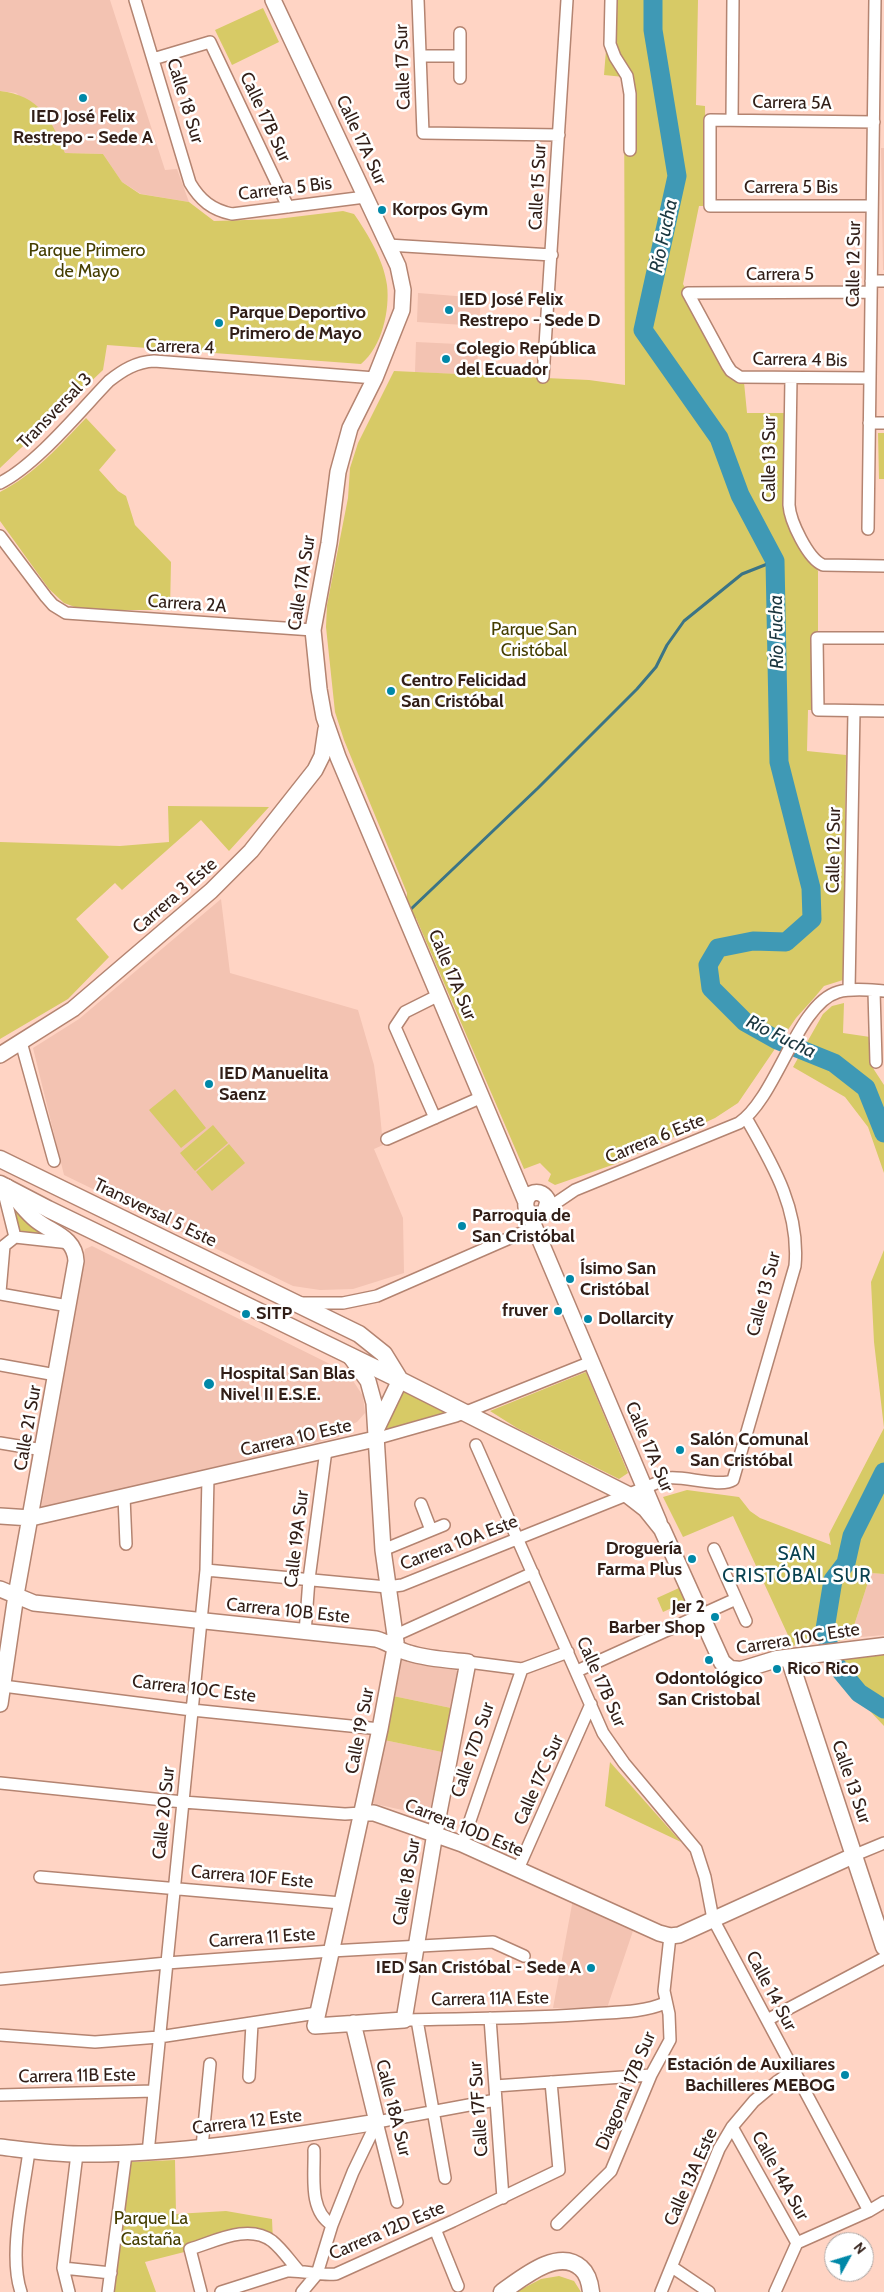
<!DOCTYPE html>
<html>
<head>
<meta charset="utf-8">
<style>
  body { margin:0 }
  #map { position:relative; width:884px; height:2292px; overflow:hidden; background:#ffd4c4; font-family:Cabin,sans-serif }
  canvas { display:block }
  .north { position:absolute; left:824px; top:2232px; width:50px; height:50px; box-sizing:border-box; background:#fff; border:1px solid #ada5a2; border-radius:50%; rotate:51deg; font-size:14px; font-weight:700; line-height:20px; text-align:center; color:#311e17 }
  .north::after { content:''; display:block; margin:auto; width:18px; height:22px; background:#0088a8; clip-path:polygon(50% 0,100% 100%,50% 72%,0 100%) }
</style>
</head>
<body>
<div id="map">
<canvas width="884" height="2292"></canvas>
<div class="north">N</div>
</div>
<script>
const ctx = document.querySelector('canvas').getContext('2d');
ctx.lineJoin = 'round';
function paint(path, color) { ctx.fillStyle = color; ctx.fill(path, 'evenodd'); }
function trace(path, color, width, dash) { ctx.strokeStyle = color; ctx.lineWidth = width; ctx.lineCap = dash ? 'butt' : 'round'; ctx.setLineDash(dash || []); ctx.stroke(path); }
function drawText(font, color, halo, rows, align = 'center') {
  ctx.font = font + ' Cabin,sans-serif'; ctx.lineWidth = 5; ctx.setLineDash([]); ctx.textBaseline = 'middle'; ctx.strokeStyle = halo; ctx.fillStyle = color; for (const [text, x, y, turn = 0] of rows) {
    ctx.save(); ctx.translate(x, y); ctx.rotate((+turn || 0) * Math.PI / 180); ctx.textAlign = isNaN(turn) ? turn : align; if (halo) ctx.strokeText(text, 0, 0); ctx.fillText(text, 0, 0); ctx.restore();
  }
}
paint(new Path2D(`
  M0 0H110L165 170 177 169 189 202 141 194 122 182 103 154 65 153 58 134 16 93 0 91Z
  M881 148H884V270H883Z
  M418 293 481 298 479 326 417 322Z
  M416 342 478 345 477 375 415 372Z
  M221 899 230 973 358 1010 374 1065 379 1103 383 1145 374 1149 403 1218 404 1273 353 1289 320 1290 293 1286 64 1175 33 1048 79 1019Z
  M92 1246 348 1373 363 1396 365 1413 357 1422 341 1429 339 1437 41 1509 85 1249Z
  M871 1573 884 1574V1635L850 1638Z
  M401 1659 459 1671 451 1708 393 1696Z
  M384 1740 442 1752 429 1816 371 1803Z
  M573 1899 634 1928 607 2008H553Z`), '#f3c3b2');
paint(new Path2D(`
  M610 0H698L696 105 705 106 706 206H699L683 284 733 380 744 382 747 413H784V516L818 571V710H808L807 751 846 755 843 980 824 986 814 998 796 1018 738 1103 715 1118 615 1164 555 1185 548 1181 551 1174 540 1163 524 1169 416 918H411L406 907 407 893 344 740 335 712 326 627 327 605 348 498 350 468 358 443 394 371 589 380 625 385 624 77 604 75Z
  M263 8 279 42 232 65 215 30Z
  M0 91C39 95 52 120 65 153L103 154 122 182 140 194 189 202 214 221 277 219 343 211 354 214C368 234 384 261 387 285 390 310 382 347 361 364L107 345 103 370 0 468Z
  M86 418 116 450 99 470 118 491 126 496 135 525 171 562 170 610H83L64 603 49 589 0 521V492C35 474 59 446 86 418Z
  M878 433H884V479H879Z
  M168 806 269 807 229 851 201 820 122 890 115 883 76 919 109 957 68 999 0 1039V842L120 846 169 842Z
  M844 1003 843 1033 870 1037 871 1065 884 1085V1173L868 1127 845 1097 793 1067 823 1014 832 1006Z
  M175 1089 206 1128 181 1148 149 1110Z
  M213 1125 228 1143 195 1171 180 1153Z
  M229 1144 245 1163 212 1191 196 1172Z
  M12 1207 56 1239 17 1232Z
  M884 1250V1574L871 1573 850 1638 822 1645 815 1638 793 1646 733 1516 683 1537 663 1497 687 1490 739 1497 750 1511 760 1518 831 1545 829 1534 884 1428 874 1342 871 1282Z
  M586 1372 628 1473 619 1479 517 1428 490 1411Z
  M402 1389 450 1411 380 1431Z
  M679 1588 685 1602 663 1612 657 1598Z
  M884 1655V1726L839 1678 830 1661Z
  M393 1696 451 1708 442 1752 384 1740Z
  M610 1762 681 1842 605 1806Z
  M175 2160 176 2214 226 2211 272 2219 273 2242 255 2234 145 2262 156 2292H111L131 2162Z
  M559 2276 574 2281 581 2292H516L541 2279Z`), '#d7ca66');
trace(new Path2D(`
  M411 909 538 788 637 689 656 667 667 645 684 621 742 574 775 561`), '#3b7486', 3);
trace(new Path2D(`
  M653 0V30L677 176 643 330 719 438 740 495 775 561 779 762 811 888 812 919 786 942 753 941 718 948 708 965 711 988 745 1022 777 1040 834 1063 866 1088 884 1133
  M884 1472 852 1536 846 1563 833 1580 825 1629 831 1656 835 1664 859 1693 884 1709`), '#3f99b5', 19);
const minor = new Path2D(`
  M135 0 190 183C200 200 212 210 232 214L365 197
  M418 0 423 133 559 135
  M611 0 610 44 615 57 627 76 630 94V150
  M460 33V78
  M420 56H460
  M153 59 210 42 288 207
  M732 120 733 0
  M872 206H710V120L874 122
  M388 245 552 255
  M871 281H884
  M543 377 567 0
  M791 378 789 505C790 521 808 559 823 565L884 566
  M870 378 740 377 731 371 727 365 688 293 871 292
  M869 423H884
  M0 483C36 465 80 411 109 381 123 370 136 362 154 361L375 378
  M868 529 875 0
  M0 536 46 597 53 605 66 613 313 630
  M884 638H817L818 710 884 711
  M849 990 854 711
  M874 991 876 1062
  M21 1042 54 1161
  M435 1118 395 1027 405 1012 439 995
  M387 1139 482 1097
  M2 1185 15 1237
  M547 1209 575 1190 739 1123C777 1097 797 1004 838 992 852 988 869 990 884 991
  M0 1249 15 1237 70 1243
  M0 1292 4 1246
  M0 1294 68 1306
  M300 1303H343L377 1296 535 1227
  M0 1365 56 1375
  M375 1439 456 1416 591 1362
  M0 1443 43 1450
  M476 1445 603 1733 624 1763 696 1849 705 1877 713 1919 869 2211
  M124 1497 126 1544
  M421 1504 431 1530
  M714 1549 746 1621
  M383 1550 444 1525
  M206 1570 387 1587 402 1585 669 1478C685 1476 721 1488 733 1480L795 1266C800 1210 773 1165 746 1118
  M305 1633 309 1579 326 1450
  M396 1635 533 1573
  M468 1662 522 1669 568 1652
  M577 1671 736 1599
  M3 1686 192 1710 380 1729
  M0 1783 183 1802 345 1814 362 1813
  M462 1844 522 1669
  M855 1855 884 1843
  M518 1869 591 1704
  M40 1877 341 1903
  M0 1979 167 1963 331 1951 493 1942 524 1956
  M490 2018 503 2198
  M404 2020C466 2018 528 2019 590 2014 615 2012 642 2013 665 2003
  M417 2020 445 2178
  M767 2020 884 1958
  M0 2035 95 2042 159 2037 317 2013
  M249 2077 252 2024
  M495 2086 651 2075
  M0 2095 154 2091
  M377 2122 496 2100
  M377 2122 397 2202
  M732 2127 797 2243
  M202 2147 210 2064
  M314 2150C315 2175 308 2210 332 2225
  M148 2153 201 1621 206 1570 208 1477
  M557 2224 611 2171 651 2075 670 2040 669 2014 664 1991 670 1936
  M435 2229 458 2286
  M797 2243 869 2211 884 2202
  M672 2267 709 2292
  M63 2268 111 2273
  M21 2292C8 2254 24 2191 29 2151
  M69 2292 63 2268 77 2154
  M108 2292 126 2154
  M201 2292 190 2249C214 2242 248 2223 272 2241 282 2249 290 2261 298 2270
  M221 2292 287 2271C304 2270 319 2276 336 2274L453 2221 559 2170 551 2082
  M302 2292 317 2274 332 2225 353 2172 377 2122
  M661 2292 719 2149 732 2127 754 2101 778 2081 794 2070
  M775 2292 797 2243`);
const tertiary = new Path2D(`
  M273 0 398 266 403 290 402 310 375 378 350 428 338 472 329 543 313 630 319 689 324 717 338 757 525 1200
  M0 1055 73 1009 211 891 251 851 315 770 322 756 326 729
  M529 1213 536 1215 545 1212 548 1201C542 1187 524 1191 526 1207L659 1522
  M377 1428 400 1380
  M0 1516 31 1518 375 1439
  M0 1589 34 1603 376 1639C388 1642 397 1650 409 1653 428 1659 449 1660 468 1662L435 1833 404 2020 315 2026 380 1729 395 1648 396 1642 383 1550 374 1403 368 1381 350 1356
  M0 1704 16 1595 76 1261C75 1237 52 1233 36 1220 25 1211 16 1199 7 1187
  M362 1813H374L462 1844 659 1933 670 1936 679 1935 855 1855
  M0 2147C26 2150 53 2154 79 2154 179 2155 279 2138 377 2122L353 2023`);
const secondary = new Path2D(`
  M0 1159 359 1334 384 1354 400 1380
  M0 1184 48 1209 400 1380 628 1495 646 1509 662 1529 722 1662 730 1669 741 1670 777 1659 884 1646
  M789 1658 884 1947
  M502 2292C521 2279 558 2247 581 2268 588 2274 590 2283 591 2292`);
trace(minor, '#b48471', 14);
trace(tertiary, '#b48471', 18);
trace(secondary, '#b48471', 19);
trace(minor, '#fff', 11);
trace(tertiary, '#fff', 15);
trace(secondary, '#fff', 16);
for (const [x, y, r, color] of [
  [83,98,5,"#0088a8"],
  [382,210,5,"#0088a8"],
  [449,310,5,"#0088a8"],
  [219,323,5,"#0088a8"],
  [446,359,5,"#0088a8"],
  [391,691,5,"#0088a8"],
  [209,1084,5,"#0088a8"],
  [462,1226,5,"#0088a8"],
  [570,1279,5,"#0088a8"],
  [558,1311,5,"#0088a8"],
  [246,1314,5,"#0088a8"],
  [588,1319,5,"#0088a8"],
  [209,1384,6,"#0088a8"],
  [680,1450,5,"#0088a8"],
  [692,1559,5,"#0088a8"],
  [715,1617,5,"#0088a8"],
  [709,1660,5,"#0088a8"],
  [777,1669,5,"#0088a8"],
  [591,1968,5,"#0088a8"],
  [845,2075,5,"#0088a8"]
]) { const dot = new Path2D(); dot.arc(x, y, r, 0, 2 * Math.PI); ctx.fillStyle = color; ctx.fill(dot); trace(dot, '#fff', 2); }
drawText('18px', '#311e17', '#fff', [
  ["Calle 17 Sur",403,67,-92],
  ["Calle 18 Sur",185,101,73],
  ["Carrera 5A",792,103,1],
  ["Calle 17B Sur",265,117,65],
  ["Calle 17A Sur",361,140,65],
  ["Calle 15 Sur",538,187,-87],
  ["Carrera 5 Bis",791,188],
  ["Carrera 5 Bis",285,189,-7],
  ["Calle 12 Sur",854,264,-89],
  ["Carrera 5",780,275],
  ["Carrera 4",180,347,2],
  ["Carrera 4 Bis",800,360,1],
  ["Transversal 3",55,411,-46],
  ["Calle 13 Sur",770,459,-90],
  ["Calle 17A Sur",302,583,-81],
  ["Carrera 2A",187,604,4],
  ["Calle 12 Sur",834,850,-89],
  ["Carrera 3 Este",175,896,-41],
  ["Calle 17A Sur",452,975,67],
  ["Carrera 6 Este",655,1139,-22],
  ["Transversal 5 Este",155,1213,26],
  ["Calle 13 Sur",764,1294,-75],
  ["Calle 21 Sur",28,1428,-80],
  ["Carrera 10 Este",296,1438,-13],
  ["Calle 17A Sur",649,1447,67],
  ["Calle 19A Sur",297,1539,-83],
  ["Carrera 10A Este",459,1543,-21],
  ["Carrera 10B Este",288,1611,6],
  ["Carrera 10C Este",798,1639,-9],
  ["Calle 17B Sur",601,1682,66],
  ["Carrera 10C Este",194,1689,7],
  ["Calle 19 Sur",360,1731,-79],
  ["Calle 17D Sur",473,1750,-71],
  ["Calle 17C Sur",539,1780,-66],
  ["Calle 13 Sur",851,1782,71],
  ["Calle 20 Sur",164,1813,-84],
  ["Carrera 10D Este",464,1828,22],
  ["Carrera 10F Este",252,1877,5],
  ["Calle 18 Sur",407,1882,-80],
  ["Carrera 11 Este",262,1938,-4],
  ["Calle 14 Sur",771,1991,62],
  ["Carrera 11A Este",490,1999,-1],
  ["Carrera 11B Este",77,2076,-1],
  ["Diagonal 17B Sur",626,2091,-67],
  ["Calle 18A Sur",393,2108,76],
  ["Calle 17F Sur",479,2109,-94],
  ["Carrera 12 Este",247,2122,-7],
  ["Calle 14A Sur",780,2176,61],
  ["Calle 13A Este",691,2177,-66],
  ["Carrera 12D Este",387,2231,-23]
]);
drawText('bold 18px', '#311e17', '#fff', [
  ["IED José Felix",83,117,"center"],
  ["Restrepo - Sede A",83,138,"center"],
  ["Korpos Gym",392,210],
  ["IED José Felix",459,300],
  ["Restrepo - Sede D",459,321],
  ["Parque Deportivo",229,313],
  ["Primero de Mayo",229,334],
  ["Colegio República",456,349],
  ["del Ecuador",456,370],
  ["Centro Felicidad",401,681],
  ["San Cristóbal",401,702],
  ["IED Manuelita",219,1074],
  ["Saenz",219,1095],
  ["Parroquia de",472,1216],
  ["San Cristóbal",472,1237],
  ["Ísimo San",580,1269],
  ["Cristóbal",580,1290],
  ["fruver",548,1311,"right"],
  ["SITP",256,1314],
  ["Dollarcity",598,1319],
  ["Hospital San Blas",220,1374],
  ["Nivel II E.S.E.",220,1395],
  ["Salón Comunal",690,1440],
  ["San Cristóbal",690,1461],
  ["Droguería",682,1549,"right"],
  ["Farma Plus",682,1570,"right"],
  ["Jer 2",705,1607,"right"],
  ["Barber Shop",705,1628,"right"],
  ["Rico Rico",787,1669],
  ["Odontológico",709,1679,"center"],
  ["San Cristobal",709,1700,"center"],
  ["IED San Cristóbal - Sede A",581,1968,"right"],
  ["Estación de Auxiliares",835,2065,"right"],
  ["Bachilleres MEBOG",835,2086,"right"]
], 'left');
drawText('18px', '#453e01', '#fff', [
  ["Parque Primero",87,251],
  ["de Mayo",87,272],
  ["Parque San",534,630],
  ["Cristóbal",534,651],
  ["Parque La",151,2219],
  ["Castaña",151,2240]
]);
drawText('italic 19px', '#1b3740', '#fff', [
  ["Río Fucha",664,236,-78],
  ["Río Fucha",777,632,-91],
  ["Río Fucha",781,1037,26]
]);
ctx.letterSpacing = '1px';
drawText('19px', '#084150', '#fff', [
  ["SAN",797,1554],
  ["CRISTÓBAL SUR",797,1576]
]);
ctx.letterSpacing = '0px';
</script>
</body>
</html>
